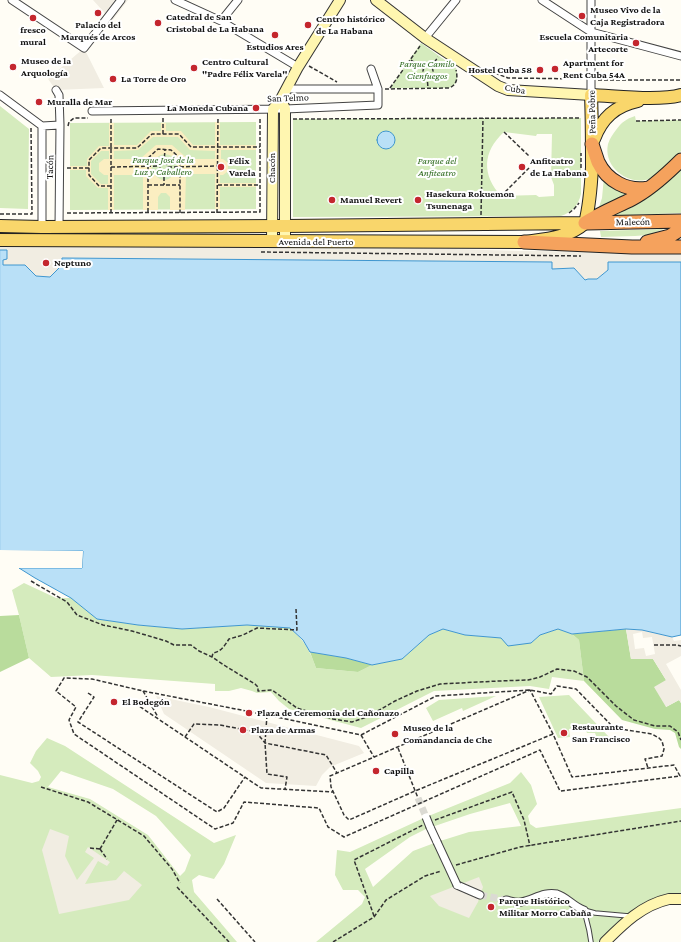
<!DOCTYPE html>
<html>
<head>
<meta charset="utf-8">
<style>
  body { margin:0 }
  canvas { display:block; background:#fffdf5 }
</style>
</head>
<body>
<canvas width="681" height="942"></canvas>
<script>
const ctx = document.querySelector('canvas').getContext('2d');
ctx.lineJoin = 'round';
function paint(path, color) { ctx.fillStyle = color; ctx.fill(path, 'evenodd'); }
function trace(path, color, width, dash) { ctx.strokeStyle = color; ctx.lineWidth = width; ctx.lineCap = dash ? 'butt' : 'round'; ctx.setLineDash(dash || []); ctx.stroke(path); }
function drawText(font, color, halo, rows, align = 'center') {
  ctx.font = font + ' "Crimson Pro",serif'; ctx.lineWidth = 4; ctx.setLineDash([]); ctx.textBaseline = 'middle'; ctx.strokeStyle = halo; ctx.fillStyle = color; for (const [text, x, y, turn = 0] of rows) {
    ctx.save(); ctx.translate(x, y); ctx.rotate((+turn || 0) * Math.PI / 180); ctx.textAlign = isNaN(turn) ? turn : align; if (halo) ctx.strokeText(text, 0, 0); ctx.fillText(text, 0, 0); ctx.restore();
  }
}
paint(new Path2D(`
  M421 43 456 68C458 76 458 85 449 88H390Z
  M0 106 29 129 28 209 0 208Z
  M635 116 636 121 681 120V151C677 158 671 164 664 169 660 174 655 178 649 179 628 186 603 167 608 144 610 138 613 134 616 130 622 122 626 119 635 116Z
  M581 118V194C578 206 572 212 561 216L293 217V119ZM504 132 536 136 537 134H552L551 177 554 185V196L539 197 536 195 501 196C482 175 482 152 504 132Z
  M256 122V209L70 210V123Z
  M681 167V213L606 216Z
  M604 177C611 189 619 190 630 197L599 207 602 198Z
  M664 229 648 235 635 236 601 237 600 231Z
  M24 583 56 598H71L97 619 138 625 182 629 247 625 290 628C305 642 309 648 316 668L358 672 372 665 402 659 429 635 443 629 465 635 501 638 531 643 540 635 558 629 572 634 579 640 584 681 552 677 549 689 530 686 434 691 361 728 289 709 279 701 271 692 257 693 252 691 241 688 229 691H215V684L92 675 51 677 29 658 19 615 12 590Z
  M569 695 610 738 598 741 595 733H587L584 726 569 729 570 737 558 738 539 697Z
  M496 696 463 711 462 708 433 721 426 708 439 700Z
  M47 738 65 746 214 843 236 835 224 864 214 879 199 875 192 880 194 892 237 942H0V775L32 783 39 781 41 777 38 771 30 763 36 751ZM61 771 113 789 156 816 191 855 185 871 180 876 148 835 90 799 48 787Z
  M521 772 531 785 537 804 528 816 530 824 536 828 681 808V894H668L640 906 618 924 598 942H316L362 904 365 897 358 890H343L335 875 337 850 350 852 426 817 510 783ZM510 803 521 826 469 832 437 842 413 851 373 887 365 869 410 837 426 829 470 814Z`), '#d5ebbd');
paint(new Path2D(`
  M19 615 29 658 0 672V616Z
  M626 629 631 659H653L666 680V707L679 700 681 703V749L679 747 675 733 670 730 655 729 622 720 584 681 579 640 572 634Z
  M310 652 346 658 372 665 358 672 316 668Z`), '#b9dc9c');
paint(new Path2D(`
  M215 122H220V145H256V150H221V159H223L228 163V171L223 175H220V183H256V187H220V209H215V174H186L185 210H170V197L166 193H161L158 197V210H143V175H114V210H108V188H98L86 176V170H70V166H87V159L99 146H109V123H114V145H137L151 131H161V123H166V131H181L193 145H215ZM153 137H178L190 150 215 151V159H188L172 145H156L140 159H114V151L138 150ZM101 151H109V159H104L99 163V171L104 175H108V184H101L91 174V161ZM165 154C191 157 170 193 155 175 147 166 155 155 165 154Z`), '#fbeec1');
paint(new Path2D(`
  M93 0H128L112 21Z
  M84 48 104 88 56 90 48 79Z
  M0 246 110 247 420 248 521 251 681 252V262H608V270L597 279H588L585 280 574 268 552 269V262L62 258 61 266 50 277 36 276 25 265H3V260L7 251 0 250Z
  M626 629 642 630 672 637 674 641 681 640V656L666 664 681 690V703L679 700 666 707 654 687 666 680 653 659H631ZM642 632 643 638 652 637 655 654 646 656 644 648 635 649 633 634Z
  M156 696 209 707 359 746 364 753 330 767 322 775 316 786 266 783 164 714Z
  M50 829 69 836 65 856 77 880 94 858 85 852 88 847 110 862 107 866 98 861 85 884 116 880 124 871 142 885 129 900 59 914 42 850Z
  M479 877 483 887 478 902 469 918 439 906 430 896Z`), '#f1ede2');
const water = new Path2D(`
  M377 140a9 9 0 1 1 18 0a9 9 0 1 1-18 0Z
  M0 250H7V259L3 260V265H25L36 276 50 277 61 266 62 258 552 262V269L574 268 585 280 588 279H597L608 270V262H681V635L672 637 642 630 626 629 572 634 558 629 540 635 531 643 508 646 501 638 465 635 443 629 429 635 402 659 372 665 346 658 310 652 303 640 290 628 247 625 182 629 138 625 97 619 71 598 35 578 19 568H82L83 551H0Z`);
paint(water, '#b9e0f7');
trace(water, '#3f96cf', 1);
paint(new Path2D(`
  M0 550 83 551 82 568H17L19 566H80L81 553H0Z`), '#fffdf5');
trace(new Path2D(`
  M418 798 426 817
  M480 895 506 900`), '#dbdad3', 7, [7, 3.5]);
const lane = new Path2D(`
  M591 942 589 930 584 910 595 913 629 916`);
const street = new Path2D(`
  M12 0 84 48 121 0
  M175 0 221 21 298 67
  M542 0 591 32 681 56
  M591 0V95
  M221 21 238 0
  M425 38 456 0
  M371 69 378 89
  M56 90 59 95 60 125
  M0 95 42 126
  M92 111 285 109 378 105V89H286
  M42 227V126L60 125 59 227
  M430 827 437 842
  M457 885 480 895
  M506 900C511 901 516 903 521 902 533 900 544 891 557 894 567 897 574 907 584 910`);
const secondary = new Path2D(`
  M376 0 425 38 498 86 508 90 591 95
  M281 99 285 109V241
  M272 241 273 109 281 99 298 67 340 0
  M605 942C623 924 642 905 669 899 672 899 677 899 681 899`);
const primary = new Path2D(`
  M594 139C602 118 615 106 638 101
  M585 223C590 204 591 186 592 167 592 143 592 119 591 95 611 96 630 98 650 98 661 98 671 98 681 95
  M0 226 42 227 285 226 585 223
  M0 240 524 242C545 239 568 238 585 223`);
const highway = new Path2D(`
  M592 144C594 150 596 156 598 162 607 181 628 192 648 188
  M585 223C600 213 616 207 632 199 651 189 666 175 681 160
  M587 223 681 221
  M524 242 632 247H681
  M647 242 670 236 681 229`);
trace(lane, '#444', 5.5);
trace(street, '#444', 9);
trace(secondary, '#333', 12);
trace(primary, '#222', 14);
trace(highway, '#222', 15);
trace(new Path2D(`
  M411 60 424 69
  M309 66 337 82
  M423 71a5 5 0 1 1 10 0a5 5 0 1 1-10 0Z
  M431 67 438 57
  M495 73 508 78 584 79
  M427 76 428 88
  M598 80H681
  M390 88 420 46
  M385 89 449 88C457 85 458 78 456 70
  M293 119 581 118
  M636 121 681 120
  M68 126 69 122 74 118H88
  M504 132 529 156
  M163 134V118
  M160 167a4 4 0 1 1 8 0a4 4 0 1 1-8 0Z
  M164 163 165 149
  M111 167 160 166
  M168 167 218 166
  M67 168H89
  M581 168V153
  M164 171V185
  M148 185H180
  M218 185H260
  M111 186H99L89 175V160L101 148H137L152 134H179L191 147H260
  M501 196 529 168
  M148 212V158L158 149 171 150 180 158V213
  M67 213 260 212V117
  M111 213V118
  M217 213 218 117
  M569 213 574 209 579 203
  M0 214H32L31 128
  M481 215 483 118
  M261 252 581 256
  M31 581 67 602 77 615 103 625 132 631 166 641 174 645H191L199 651 212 657
  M296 609 297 630 257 628 243 635 229 639C225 645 221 652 213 653L212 657 227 667 255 684 258 687V691L272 690 297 708 333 719 352 722 367 717 395 701 417 691 440 684 498 681 528 680 540 677 557 669 574 671 587 677 616 706 634 720 655 726H670L678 732 681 740
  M654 645H677L681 646
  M143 691 158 717
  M88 693 94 697 78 722 217 812 224 808 245 777
  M130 700 261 788 333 792
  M267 715 265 743 267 774 287 777 285 789
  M553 734 415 791 349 820 344 815 331 787 330 776 530 690 553 734 572 777 674 765 680 776 560 791 540 750 344 837 328 827 319 808 244 802 233 823 215 829 74 734 69 720 76 707 56 691 64 678 92 679 143 691 267 715 361 735 436 696 530 690 551 694 557 686 576 689 614 728 652 734 659 738 662 741 664 749 662 756 645 759 648 768
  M361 735 374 757
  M185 737 194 724 220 725 256 732 265 743 326 755 337 773
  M398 748 418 798
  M41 787 88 802 144 836 172 869 180 883
  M435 820 512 792 524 820 530 846
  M90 848 100 849
  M100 849 117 820
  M100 849 107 859
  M456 865 520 847 681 821
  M177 887 229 942
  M217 899 255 942
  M374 916 354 860 423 825
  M333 942 374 917 386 900 425 876 441 871`), '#333', 1.5, [4, 2]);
trace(lane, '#fff', 3.5);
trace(street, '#fff', 7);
trace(secondary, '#fff6b0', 10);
trace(primary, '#f9d66b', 12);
trace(highway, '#f5a25d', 13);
const streetBridge = new Path2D(`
  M426 817 430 827
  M437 842 457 885`);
trace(streetBridge, '#444', 9, []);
trace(streetBridge, '#fff', 7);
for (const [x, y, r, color] of [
  [98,13,4,"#c4262e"],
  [582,16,4,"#c4262e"],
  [33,18,4,"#c4262e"],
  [158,23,4,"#c4262e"],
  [308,25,4,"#c4262e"],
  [275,35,4,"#c4262e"],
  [636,43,4,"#c4262e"],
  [13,67,4,"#c4262e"],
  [194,68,4,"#c4262e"],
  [555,69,4,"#c4262e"],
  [540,70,4,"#c4262e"],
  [113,79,4,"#c4262e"],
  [39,102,4,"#c4262e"],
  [256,108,4,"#c4262e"],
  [221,167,4,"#c4262e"],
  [522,167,4,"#c4262e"],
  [332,200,4,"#c4262e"],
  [418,200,4,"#c4262e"],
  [46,263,4,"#c4262e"],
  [114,702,4,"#c4262e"],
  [249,713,4,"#c4262e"],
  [243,730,4,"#c4262e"],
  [564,733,4,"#c4262e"],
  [395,734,4,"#c4262e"],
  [376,771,4,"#c4262e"],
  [491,907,4,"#c4262e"]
]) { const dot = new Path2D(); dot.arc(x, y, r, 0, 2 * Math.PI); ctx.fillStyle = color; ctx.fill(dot); trace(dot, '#fff', 1.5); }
drawText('bold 10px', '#111', '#fff', [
  ["Museo Vivo de la",590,10],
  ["Caja Registradora",590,22],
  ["Catedral de San",166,17],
  ["Cristobal de La Habana",166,29],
  ["Centro histórico",316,19],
  ["de La Habana",316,31],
  ["Palacio del",98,25,"center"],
  ["Marqués de Arcos",98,37,"center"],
  ["fresco",33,30,"center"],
  ["mural",33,42,"center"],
  ["Escuela Comunitaria",628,37,"right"],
  ["Artecorte",628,49,"right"],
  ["Estudios Ares",275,47,"center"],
  ["Museo de la",21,61],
  ["Arquología",21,73],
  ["Centro Cultural",202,62],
  ["\"Padre Félix Varela\"",202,74],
  ["Apartment for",563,63],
  ["Rent Cuba 54A",563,75],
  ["Hostel Cuba 58",532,70,"right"],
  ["La Torre de Oro",121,79],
  ["Muralla de Mar",47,102],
  ["La Moneda Cubana",248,108,"right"],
  ["Félix",229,161],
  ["Varela",229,173],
  ["Anfiteatro",530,161],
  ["de La Habana",530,173],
  ["Hasekura Rokuemon",426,194],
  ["Tsunenaga",426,206],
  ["Manuel Revert",340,200],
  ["Neptuno",54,263],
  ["El Bodegón",122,702],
  ["Plaza de Ceremonia del Cañonazo",257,713],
  ["Restaurante",572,727],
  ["San Francisco",572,739],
  ["Museo de la",403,728],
  ["Comandancia de Che",403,740],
  ["Plaza de Armas",251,730],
  ["Capilla",384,771],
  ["Parque Histórico",499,901],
  ["Militar Morro Cabaña",499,913]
], 'left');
drawText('italic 10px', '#2f6b1f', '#fff', [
  ["Parque Camilo",427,64],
  ["Cienfuegos",427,76],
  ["Parque José de la",163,160],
  ["Luz y Caballero",163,172],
  ["Parque del",437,161],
  ["Anfiteatro",437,173]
]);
drawText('10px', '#111', '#fff', [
  ["Cuba",515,89,10],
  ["San Telmo",288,98,-2],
  ["Peña Pobre",592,112,-91],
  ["Tacón",50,167,-89],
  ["Chacón",272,168,-90],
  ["Malecón",633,222,-1],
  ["Avenida del Puerto",316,242]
]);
</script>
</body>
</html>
